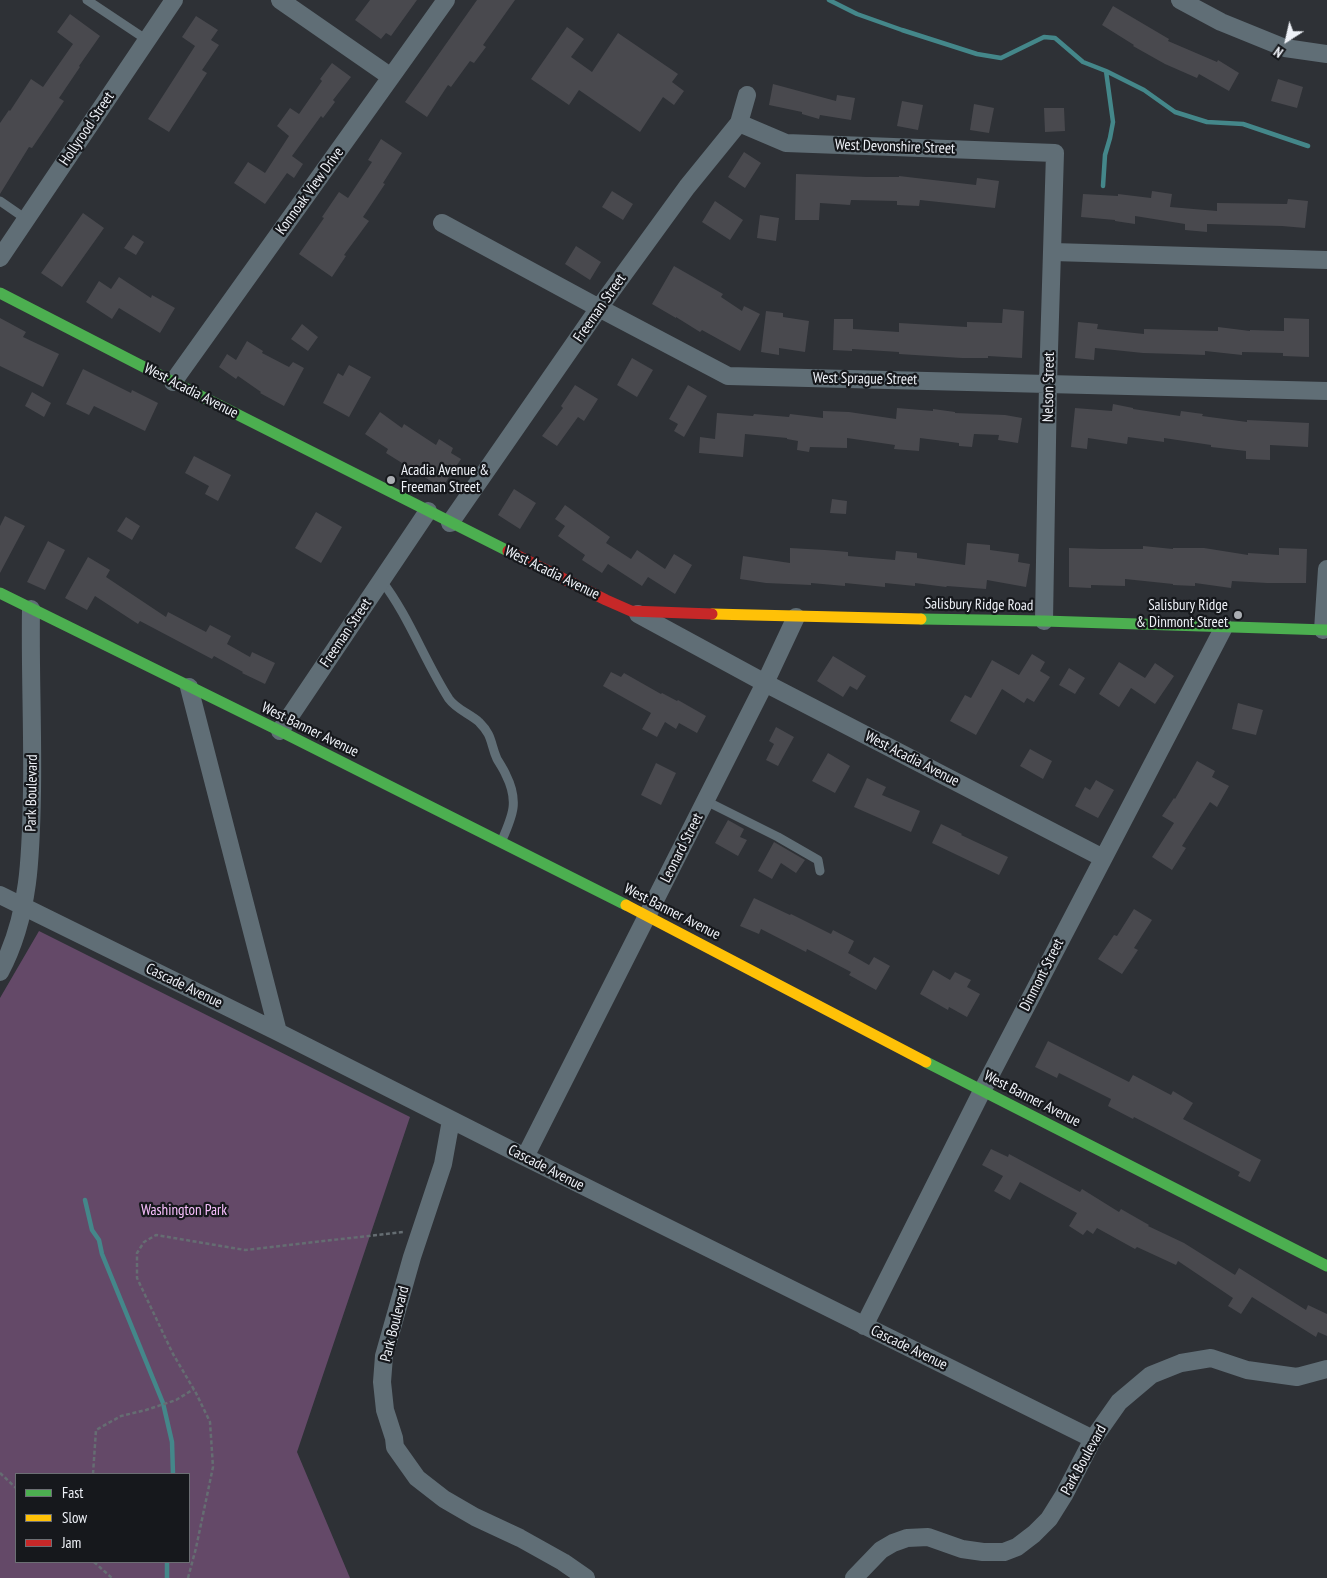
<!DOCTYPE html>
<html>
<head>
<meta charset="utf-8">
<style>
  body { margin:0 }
  #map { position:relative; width:1327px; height:1578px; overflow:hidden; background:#2e3136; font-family:"PT Sans Narrow",sans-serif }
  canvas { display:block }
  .legend { position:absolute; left:15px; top:1473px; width:175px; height:90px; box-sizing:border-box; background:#16181c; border:1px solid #6c6f74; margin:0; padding:6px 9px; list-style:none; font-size:15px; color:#eef1f7 }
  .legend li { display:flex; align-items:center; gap:10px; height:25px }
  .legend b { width:25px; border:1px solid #6c6f74 }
  .north { position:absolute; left:1262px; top:15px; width:50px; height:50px; -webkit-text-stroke:4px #16181c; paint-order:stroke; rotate:215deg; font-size:14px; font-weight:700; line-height:20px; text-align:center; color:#eef1f7 }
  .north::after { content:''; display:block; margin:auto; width:18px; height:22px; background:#eef1f7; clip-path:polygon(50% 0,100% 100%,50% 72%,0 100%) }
</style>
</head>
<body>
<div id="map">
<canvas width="1327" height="1578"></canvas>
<ul class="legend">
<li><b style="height:6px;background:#4caf50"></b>Fast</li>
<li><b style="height:6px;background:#ffc107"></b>Slow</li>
<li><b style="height:6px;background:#c62828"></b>Jam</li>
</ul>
<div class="north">N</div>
</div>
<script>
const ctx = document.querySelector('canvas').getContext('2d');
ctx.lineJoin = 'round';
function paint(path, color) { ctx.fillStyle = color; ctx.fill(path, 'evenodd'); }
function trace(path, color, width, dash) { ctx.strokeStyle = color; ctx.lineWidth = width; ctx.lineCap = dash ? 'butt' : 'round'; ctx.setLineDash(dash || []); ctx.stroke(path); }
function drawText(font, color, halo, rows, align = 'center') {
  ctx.font = font + ' "PT Sans Narrow",sans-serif'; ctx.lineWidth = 4.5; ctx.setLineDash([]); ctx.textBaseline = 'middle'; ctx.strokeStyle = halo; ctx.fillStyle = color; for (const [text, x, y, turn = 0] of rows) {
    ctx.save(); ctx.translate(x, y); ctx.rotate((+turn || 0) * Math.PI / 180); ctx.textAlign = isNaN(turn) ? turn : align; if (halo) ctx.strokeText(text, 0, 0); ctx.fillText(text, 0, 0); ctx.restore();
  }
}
paint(new Path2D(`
  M39 931 410 1117 297 1452 350 1578H0V998ZM16 1474H189V1562H16Z`), '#644968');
trace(new Path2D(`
  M829 0 857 14 902 30 977 54 1001 58 1044 37 1055 38 1083 62 1106 71 1144 90 1175 112 1207 122 1243 124 1308 146
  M1103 186 1105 155 1110 138 1113 122 1106 71
  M85 1200 92 1230 99 1240 102 1254 163 1403 172 1442 173 1474
  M167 1578V1562`), '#44878a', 4.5);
paint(new Path2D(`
  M370 0H417L391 36 386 33 381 39 355 20Z
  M477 0H515L483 45 486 47 474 63 470 61 451 87 448 85 427 117 405 102Z
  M1113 6 1169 39 1168 41 1217 62 1218 60 1239 73 1229 91 1199 74 1197 78 1165 64 1133 46 1134 45 1102 25Z
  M70 14 100 36 79 66 80 67 59 98 64 101 32 148 29 147 0 194V123L9 110 10 111 31 79 43 87 73 44 57 32Z
  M196 16 218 30 211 40 219 45 202 70 207 73 169 132 148 119 195 46 182 37Z
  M567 27 584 39 571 57 592 72 618 33 678 74 672 82 684 91 674 105 663 97 640 132 579 90 569 105 531 79Z
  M332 63 351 77 333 100 335 102 323 118 321 116 292 156 303 164 294 178 287 173 265 204 234 183 248 162 265 173 289 136 277 126 290 108 299 114 322 81 320 79Z
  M1278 79 1303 87 1297 108 1271 101Z
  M773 84 836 101 837 95 855 98 851 120 820 115 819 119 802 114V112L769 105Z
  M902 101 923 105 918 130 897 126Z
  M974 104 994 108 989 133 970 130Z
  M1044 108H1064L1065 131 1045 132Z
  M381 139 402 153 383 183 385 184 363 217 369 221 344 255 346 256 332 277 299 254 324 218 322 217 339 192 348 198 372 162 368 160Z
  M744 152 761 163 745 188 728 177Z
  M796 174 867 177H899V176L976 185 977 178 999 181 995 208 920 200 919 206 897 205V201L851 200 850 205 820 203 819 220H795Z
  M612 191 633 204 623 220 602 207Z
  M1152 191 1172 194 1170 207 1217 211V203L1287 204 1288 199 1308 201 1305 228 1282 226 1207 224V232L1185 230V224L1135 216V224L1115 221V220L1081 217 1083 194 1118 196V194L1151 198Z
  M715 201 743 220 730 240 702 222Z
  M83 213 104 228 62 287 41 273Z
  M760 215 779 218 776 241 757 238Z
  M133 235 144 242 136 255 124 248Z
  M576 246 601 262 590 280 565 264Z
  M674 266 723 294 721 297 742 311 744 306 760 314 740 351 702 330 700 332 676 317V318L652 304Z
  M119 277 151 298 152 295 175 308 160 333 119 308 112 319 86 302 99 281 111 289Z
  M1003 309 1024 311 1022 358 988 356V358H962L899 354V352L852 349V351L833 350 834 319H853V329L899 332V323L967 327V322L1002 323Z
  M766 311 783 313V317L809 321 805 352 779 348V355L761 352Z
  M0 318 26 332 23 337 59 354 43 387 0 366Z
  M1284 318 1309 319V357L1283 356V353L1242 352V355L1205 351V355L1178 354 1143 353 1095 348 1094 360 1075 358 1078 322 1098 324 1097 329 1144 334V329L1218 331V327L1250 331V330L1284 331Z
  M302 324 318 337 308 351 291 339Z
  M247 341 263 351 262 353 289 367 293 362 304 368 284 406 260 393 261 392 238 376 236 379 219 367 227 354 236 360Z
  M632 358 653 370 637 397 617 385Z
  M349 365 371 377 349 417 323 403 338 373 343 376Z
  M83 369 131 393 132 390 158 403 145 431 94 406 89 415 66 404Z
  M575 385 598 399 584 421 578 417 557 446 542 436 563 408 561 406Z
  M688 385 707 396 684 437 674 431 678 424 669 419Z
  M32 392 51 403 44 417 25 406Z
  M1113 404 1133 408V409L1180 416 1181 411 1203 414 1202 416 1247 422V420L1309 423 1308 447 1270 445V460L1246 459V451L1211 447V445L1164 438V442L1128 437 1127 444 1088 438 1087 449 1071 447 1075 408 1112 411Z
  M897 408 933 411V409L955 412V413L1005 415 1022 418 1018 443 998 440 999 435 974 434 972 447 959 446V443L920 438 919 451 894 449 895 445 847 438V448L810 447 809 452 797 450 798 441 787 439V438L745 434 743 457 699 453 700 437 715 439 717 413 753 416 754 414 789 417 790 414 823 418V411L849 412 896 419Z
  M380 412 402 428 404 424 436 445 439 439 453 448 451 453 461 459 442 488 386 453 388 449 365 434Z
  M194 456 231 475 218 501 205 494 209 486 185 473Z
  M514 489 536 503 520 529 498 515Z
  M832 499 847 501 846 514 830 513Z
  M565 505 610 537 606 543 631 559 637 550 665 569 674 554 692 565 675 594 648 577 642 586 608 564 602 573 582 560 585 555 558 536 565 526 555 519Z
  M316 512 342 527 321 563 295 548Z
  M5 516 25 526 0 573V526Z
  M126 517 140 526 132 540 117 531Z
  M48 541 65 550 45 590 27 582Z
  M967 543 990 545V550L1019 554 1018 562 1030 564 1026 587 987 580 986 589 947 586 946 587 915 583V586L885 583V587L845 583V586L811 583V585L766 583 740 579 743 556 790 563V548L825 550 848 552V556L895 560 896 551 917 553V558L965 565Z
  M1143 546 1173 549V548H1204L1248 555V553L1279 555V548L1307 549 1306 583H1267L1232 581 1231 588 1195 583V586L1173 585V584L1125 579V586L1091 585V588L1069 587V548L1102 549H1143Z
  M88 557 110 570 106 577 166 617 168 612 206 632 210 625 231 636 227 644 250 657 252 652 275 663 265 684 242 673 243 672 214 656 212 659 140 621 138 624 95 596 87 610 65 598Z
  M1032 654 1045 662 1040 671 1050 677 1034 702 1027 698 1024 703 1002 689 976 735 950 721 965 695 971 698 992 660 1019 675Z
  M833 656 866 676 857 690 850 686 843 697 817 681Z
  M1119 662 1145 678 1155 663 1174 676 1155 704 1131 688 1119 707 1099 694Z
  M1069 668 1085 678 1075 694 1059 685Z
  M611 672 621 677 624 673 661 694 662 693 677 701 678 700 706 716 697 733 679 723 676 729 665 722 657 737 642 729 651 713 603 686Z
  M1238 703 1263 710 1256 735 1232 729Z
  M776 727 794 737 778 766 766 760 774 744 769 741Z
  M1030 749 1052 761 1043 779 1020 766Z
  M828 753 850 766 835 793 812 781Z
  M1197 761 1215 771 1212 777 1229 786 1217 807 1210 802 1182 846 1186 848 1172 870 1152 857 1174 823 1162 816 1174 798 1175 799Z
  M656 763 676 773 661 805 641 795Z
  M867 778 886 787 882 795 920 811 911 832 854 807Z
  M1096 780 1114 790 1098 818 1075 806 1085 787 1090 790Z
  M728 820 744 829 740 837 747 840 738 856 715 843Z
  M941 824 962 834 961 835 1008 857 999 875 932 843Z
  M774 842 805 860 796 873 781 863 772 879 758 871Z
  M754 898 790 915 791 914 831 934 833 930 854 941 848 953 869 965 874 957 890 966 876 990 849 975 851 972 807 949 806 952 761 929 759 934 740 926Z
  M1134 909 1152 920 1134 948 1138 950 1122 974 1098 959 1114 935 1117 936Z
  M933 970 950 980 955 972 971 980 967 987 980 994 967 1017 949 1007 948 1010 920 994Z
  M1048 1041 1129 1082 1133 1075 1171 1095 1173 1091 1193 1103 1183 1119 1261 1160 1250 1182 1238 1176 1240 1172 1134 1117 1133 1119 1108 1106 1111 1099 1059 1073 1057 1078 1035 1067Z
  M991 1149 1008 1157 1009 1154 1080 1192 1082 1189 1119 1212 1121 1209 1149 1225 1148 1226 1184 1243 1235 1275 1239 1268 1306 1310 1308 1305 1327 1314V1336L1318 1332 1316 1337 1252 1297 1241 1314 1228 1306 1233 1298 1178 1261 1176 1265 1137 1247 1135 1249 1097 1228 1093 1234 1087 1230 1083 1235 1069 1226 1077 1213 1020 1182 1010 1200 994 1191 1003 1176 982 1165Z`), '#49494e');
trace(new Path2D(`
  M0 1473 16 1488
  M93 1474 96 1430 121 1416 146 1410 176 1400 194 1389
  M94 1562 112 1578
  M188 1578 196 1548 213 1467 210 1422 196 1393 173 1354 137 1278V1253L144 1242 156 1235 245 1250 403 1232`), '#656d72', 2.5, [4, 2.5]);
trace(new Path2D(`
  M87 0 147 40
  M0 201 26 219
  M381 580C409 616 424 660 449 699 456 709 470 714 479 722 493 736 490 743 497 759 500 764 504 770 506 775 519 801 513 815 502 840
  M706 801 778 837 818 860 820 871`), '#606e76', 9);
trace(new Path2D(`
  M280 0 391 77
  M1180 0 1221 22 1285 48 1327 54
  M739 123 786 143 1055 153 1048 383 1044 621
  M442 223 599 308 728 376 1327 391
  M1053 252 1327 260
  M0 258 174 0
  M173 382 446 0
  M450 523 599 308 687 187 739 123 747 95
  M638 614 765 683 1103 858
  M1323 630 1327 569
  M189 687 278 1032
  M280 731 428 511
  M0 895 278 1032 525 1157 1093 1439
  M0 972C30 916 31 853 32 791 33 730 30 670 31 609
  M451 1120 443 1164 412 1257 384 1356 382 1382 385 1410 394 1438 395 1447 417 1478 444 1499 475 1517 520 1538 563 1562 586 1578
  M525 1157 765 683 796 617
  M864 1326 982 1091 1224 627
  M854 1578 881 1550 893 1543 907 1538 928 1537 962 1549 983 1552H1004L1017 1547 1034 1534 1049 1519 1064 1495 1093 1439 1119 1402 1151 1375 1181 1363 1211 1358 1247 1370 1297 1377 1327 1369`), '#606e76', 18);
trace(new Path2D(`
  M0 293 173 382 508 551
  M0 593 280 731 626 905
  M921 619 1044 621 1327 630
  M926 1062 1327 1266`), '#4caf50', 11);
trace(new Path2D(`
  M712 614 921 619
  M626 905 926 1062`), '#ffc107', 11);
trace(new Path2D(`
  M508 551 606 600 631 611 712 614`), '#c62828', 11);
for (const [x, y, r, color] of [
  [391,480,5,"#abaeb3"],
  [1238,615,5,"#abaeb3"]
]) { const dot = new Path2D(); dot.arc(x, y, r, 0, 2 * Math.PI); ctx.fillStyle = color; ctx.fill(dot); trace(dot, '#16181c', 2); }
drawText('15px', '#eef1f7', '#16181c', [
  ["Hollyrood Street",87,129,-56],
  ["West Devonshire Street",895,147,2],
  ["Konnoak View Drive",310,191,-54],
  ["Freeman Street",600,308,-55],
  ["West Sprague Street",865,379,1],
  ["Nelson Street",1049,387,-89],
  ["West Acadia Avenue",191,391,27],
  ["West Acadia Avenue",552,573,26],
  ["Salisbury Ridge Road",979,605,1],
  ["Freeman Street",346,633,-56],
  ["West Banner Avenue",310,730,26],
  ["West Acadia Avenue",912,759,27],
  ["Park Boulevard",32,793,-89],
  ["Leonard Street",682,848,-63],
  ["West Banner Avenue",672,912,27],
  ["Dinmont Street",1042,975,-63],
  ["Cascade Avenue",184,986,26],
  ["West Banner Avenue",1032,1099,27],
  ["Cascade Avenue",546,1168,27],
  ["Park Boulevard",395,1324,-76],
  ["Cascade Avenue",909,1348,26],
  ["Park Boulevard",1084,1460,-61]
]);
drawText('15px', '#eef1f7', '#16181c', [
  ["Acadia Avenue &",401,471],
  ["Freeman Street",401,488],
  ["Salisbury Ridge",1228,606,"right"],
  ["& Dinmont Street",1228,623,"right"]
], 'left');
drawText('15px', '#f9c0fe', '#16181c', [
  ["Washington Park",184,1211]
]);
</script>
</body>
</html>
